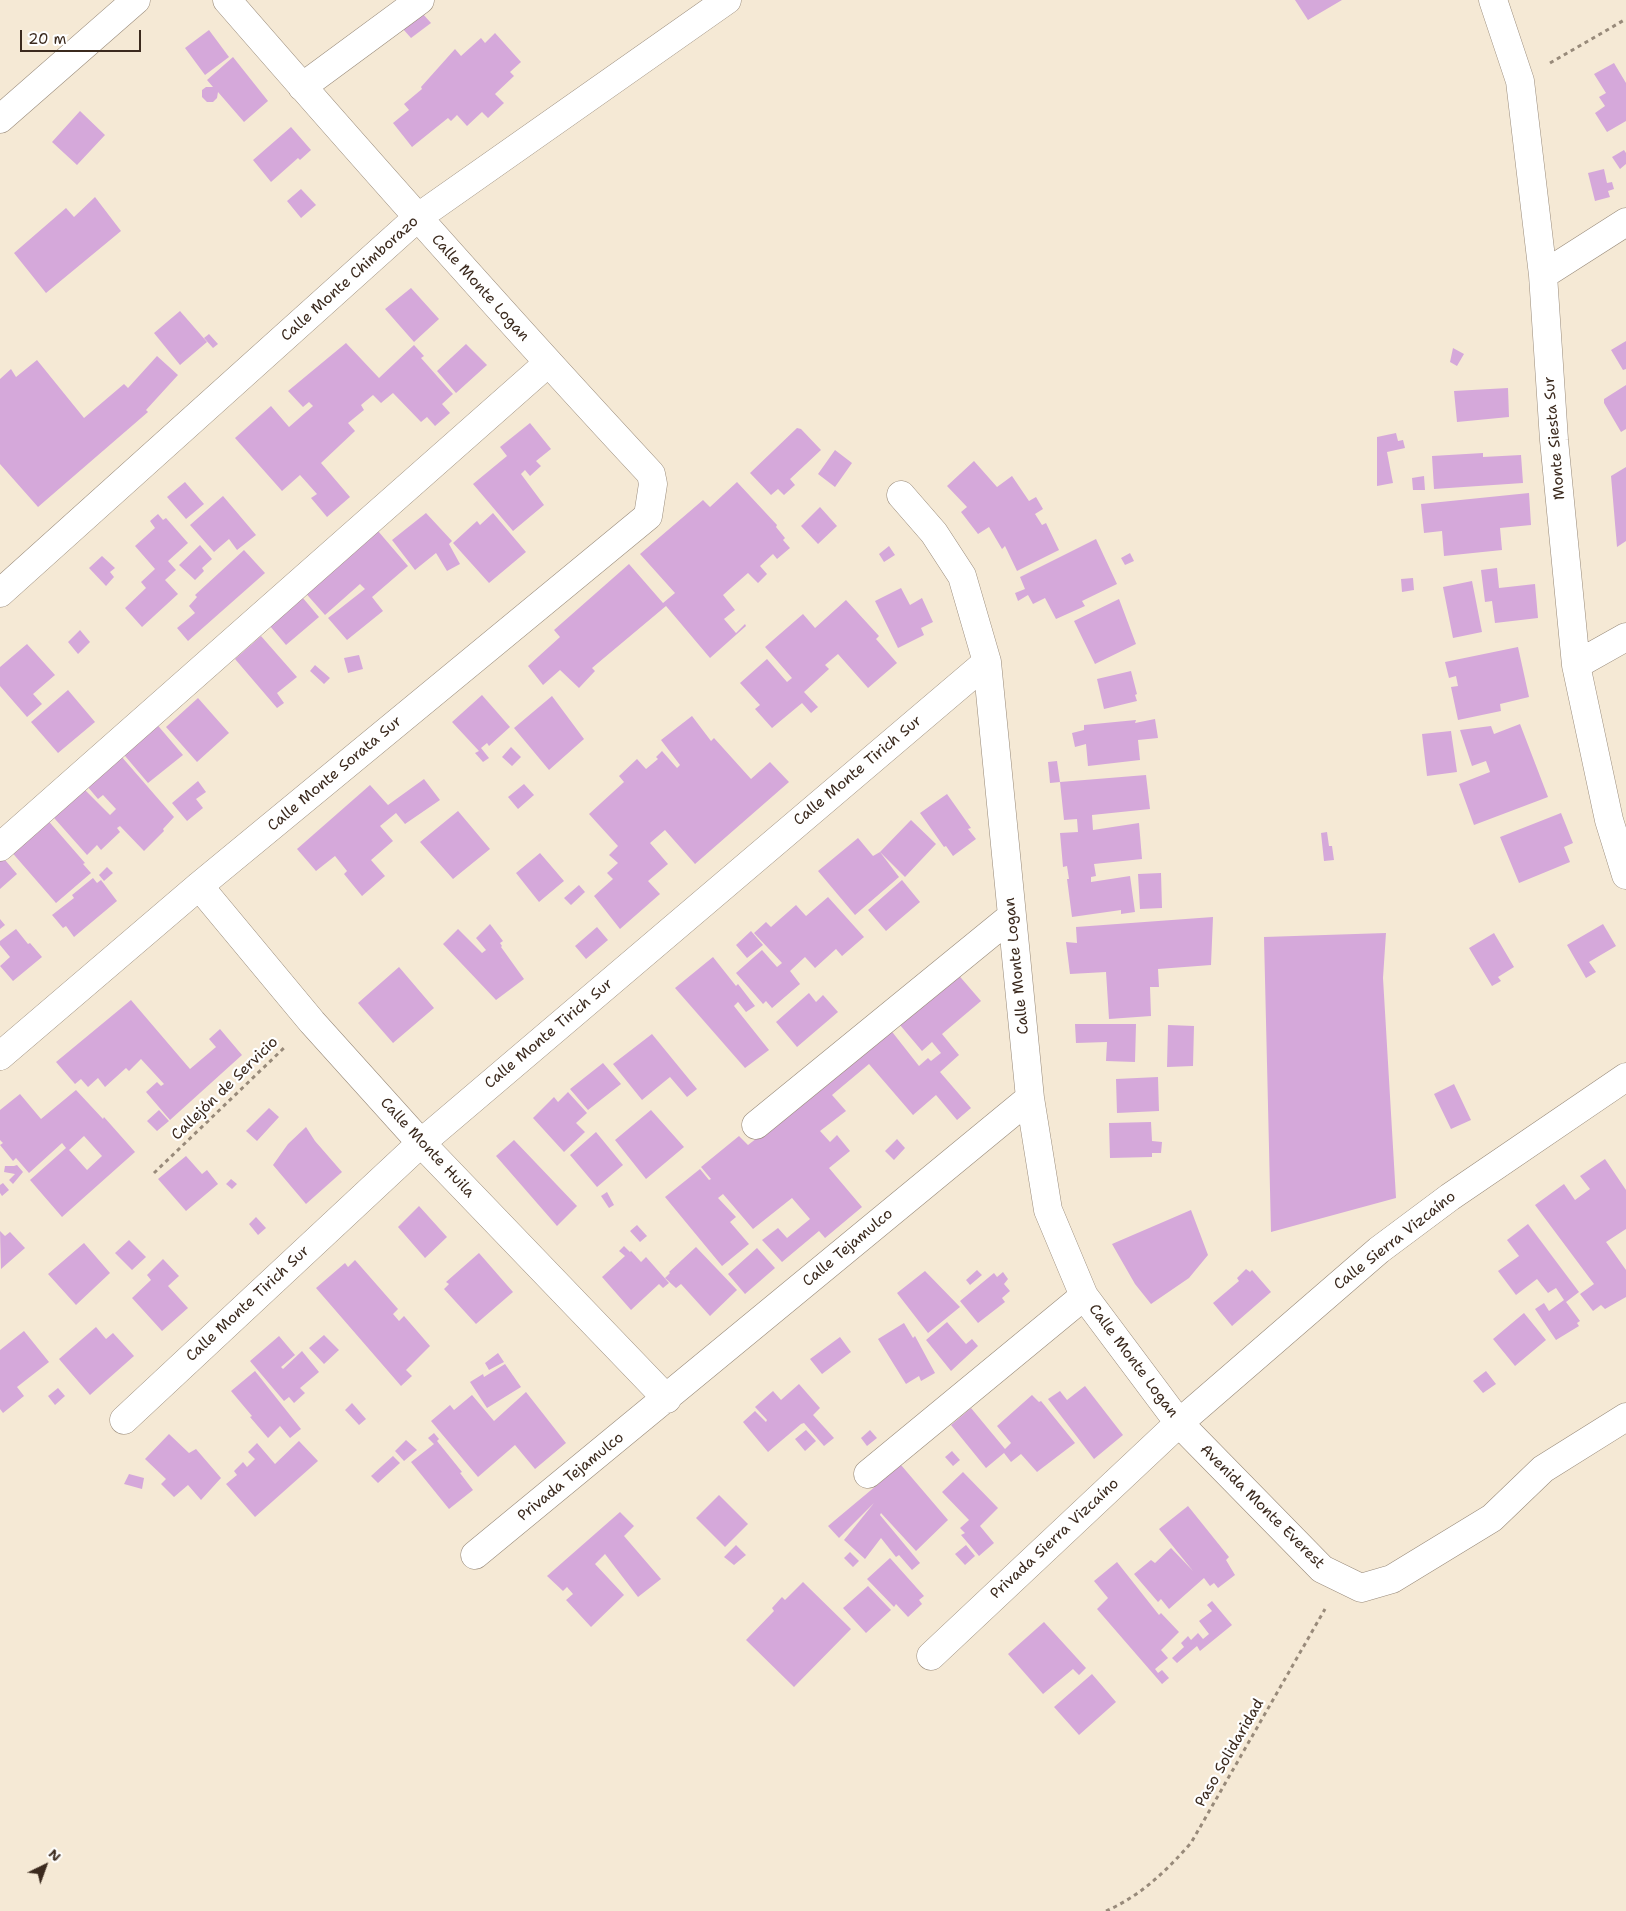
<!DOCTYPE html>
<html>
<head>
<meta charset="utf-8">
<style>
  body { margin:0 }
  #map { position:relative; width:1626px; height:1911px; overflow:hidden; background:#f5e9d5; font-family:"Shantell Sans",sans-serif }
  canvas { display:block }
  .north { position:absolute; left:20px; top:1841px; width:50px; height:50px; -webkit-text-stroke:4px #fff; paint-order:stroke; rotate:42deg; font-size:14px; font-weight:700; line-height:20px; text-align:center; color:#3b2a1e }
  .north::after { content:''; display:block; margin:auto; width:18px; height:22px; background:#3b2a1e; clip-path:polygon(50% 0,100% 100%,50% 72%,0 100%) }
  .scale { position:absolute; left:20px; top:30px; width:121px; height:22px; box-sizing:border-box; border:2px solid #3b2a1e; border-top:0; padding-left:6px; font-size:15px; line-height:18px; white-space:nowrap; color:#3b2a1e; -webkit-text-stroke:4px #fff; paint-order:stroke }
</style>
</head>
<body>
<div id="map">
<canvas width="1626" height="1911"></canvas>
<div class="north">N</div>
<div class="scale">20 m</div>
</div>
<script>
const ctx = document.querySelector('canvas').getContext('2d');
ctx.lineJoin = 'round';
function paint(path, color) { ctx.fillStyle = color; ctx.fill(path, 'evenodd'); }
function trace(path, color, width, dash) { ctx.strokeStyle = color; ctx.lineWidth = width; ctx.lineCap = dash ? 'butt' : 'round'; ctx.setLineDash(dash || []); ctx.stroke(path); }
function drawText(font, color, halo, rows, align = 'center') {
  ctx.font = font + ' "Shantell Sans",sans-serif'; ctx.lineWidth = 4.5; ctx.setLineDash([]); ctx.textBaseline = 'middle'; ctx.strokeStyle = halo; ctx.fillStyle = color; for (const [text, x, y, turn = 0] of rows) {
    ctx.save(); ctx.translate(x, y); ctx.rotate((+turn || 0) * Math.PI / 180); ctx.textAlign = isNaN(turn) ? turn : align; if (halo) ctx.strokeText(text, 0, 0); ctx.fillText(text, 0, 0); ctx.restore();
  }
}
paint(new Path2D(`
  M1295 0H1342L1308 20Z
  M422 13 431 23 411 38 403 29Z
  M209 30 229 57 205 75 185 48Z
  M495 33 521 62 510 72 514 76 495 94 504 103 488 118 482 112 467 126 457 115 451 121 448 118 412 147 393 123 409 110 404 104 422 89 421 87 455 49 461 56 481 38 485 43Z
  M233 57 268 101 244 122 218 92 217 98 213 102H207L202 97V90L206 87H213L207 80Z
  M1614 63 1626 83V121L1607 132 1595 113 1605 106 1599 97 1606 93 1594 74Z
  M80 111 105 135 77 165 52 142Z
  M291 127 311 150 300 160 298 158 271 182 253 160Z
  M1624 150 1626 153V164L1620 169 1612 157Z
  M1604 169 1607 183 1612 182 1614 189 1608 191 1610 197 1595 201 1588 173Z
  M301 189 316 205 301 218 287 201Z
  M95 197 121 231 46 293 14 253 66 208 74 217Z
  M411 288 439 319 414 342 385 309Z
  M180 311 207 342 180 365 154 333Z
  M209 334 218 344 213 348 204 338Z
  M1626 341V369L1623 370 1611 350Z
  M346 343 379 378 414 345 424 356 421 358 453 394 442 404 450 413 435 426 427 417 421 422 393 393 381 403 373 395 361 405 364 410 348 423 355 431 321 463 350 497 327 517 311 498 317 494 300 475 282 491 235 438 271 406 289 427 313 406 309 402 303 407 288 391Z
  M466 344 487 365 456 393 437 371Z
  M1453 348 1464 354 1457 366 1450 362Z
  M157 356 178 375 146 410 148 412 38 507 0 464V379L11 369 16 377 37 360 84 418 124 384 128 388Z
  M1626 385V429L1621 432 1604 403V399Z
  M1508 388 1509 417 1457 422 1454 391Z
  M530 423 551 449 536 461 541 466 530 476 525 470 521 474 544 505 513 531 473 484 507 456 500 447Z
  M797 428 801 429 821 450 790 479 795 485 784 495 778 489 771 495 750 473Z
  M1396 433 1398 441 1403 440 1405 448 1387 452 1393 483 1377 486V437Z
  M835 450 852 463 835 487 818 474Z
  M1483 453V457L1521 455 1523 483 1434 489 1432 456Z
  M974 461 997 487 1012 476 1029 501 1036 497 1043 509 1035 514 1042 525 1046 523 1059 550 1017 571 1005 546 1002 549 989 527 978 534 961 512 967 507 947 486Z
  M1626 467V541L1617 547 1611 476Z
  M1424 476 1425 490H1413L1412 478Z
  M185 482 204 504 186 519 167 497Z
  M737 482 777 525 776 527 785 538 783 540 790 548 777 559 773 554 760 566 767 574 758 583 748 573 723 595 735 610 724 619 736 633 745 624 746 626 710 658 666 606 592 668 595 671 579 688 560 670 543 685 528 666 560 637 554 630 629 564 663 603 675 593 640 554 703 500 710 507Z
  M1529 493 1531 525 1500 528 1502 550 1444 556 1442 531 1424 533 1421 504Z
  M223 496 256 535 237 550 229 539 214 552 190 525Z
  M820 507 837 526 818 544 801 526Z
  M426 513 452 541 449 544 460 564 447 571 436 553 415 570 392 540Z
  M493 513 526 552 489 583 453 543 477 521 480 525Z
  M158 514 163 520 166 518 188 543 168 561 176 570 165 580 178 594 142 627 125 608 146 588 141 582 155 569 135 546 155 528 150 521Z
  M372 524 408 566 372 597 383 611 347 640 328 618 365 589 360 584 325 615 302 589Z
  M1096 539 1117 584 1082 601 1085 606 1056 619 1045 598 1033 604 1028 595 1018 601 1015 593 1025 589 1020 577Z
  M200 545 212 559 202 568 204 571 195 580 179 565Z
  M889 546 895 555 884 562 879 554Z
  M244 550 265 573 188 641 177 628 195 613 189 606 197 597 195 595Z
  M1130 553 1134 561 1125 565 1121 558Z
  M102 556 115 568 110 572 114 577 106 586 89 568Z
  M1497 568 1499 588 1535 584 1538 618 1495 623 1492 601 1485 602 1481 570Z
  M1413 578 1414 590 1402 592 1401 579Z
  M1472 581 1482 632 1453 638 1443 587Z
  M901 588 910 605 922 598 933 622 921 628 924 635 898 648 875 601Z
  M297 591 319 617 286 645 264 619Z
  M1119 599 1136 644 1095 664 1074 621Z
  M846 600 879 636 876 639 897 663 868 688 838 654 825 665 829 669 804 692 818 707 811 713 802 703 772 728 755 709 760 705 740 683 767 659 787 682 792 678 765 647 803 614 815 628Z
  M80 630 90 642 78 654 68 642Z
  M261 636 297 677 277 693 284 703 277 708 235 659Z
  M27 644 55 675 33 694 42 704 27 717 0 686V667Z
  M1518 647 1529 697 1500 704 1501 711 1458 720 1451 687 1458 686 1456 676 1449 678 1445 662Z
  M359 655 363 669 348 673 344 658Z
  M315 665 330 678 324 684 310 671Z
  M1131 671 1137 694 1135 695 1137 701 1104 709 1097 679Z
  M68 690 95 722 58 753 31 722Z
  M482 695 510 727 489 746 487 743 481 748 489 758 483 762 475 753 479 751 452 722Z
  M552 696 584 739 549 770 514 728Z
  M198 698 229 733 197 762 166 727Z
  M692 716 711 741 714 738 751 779 770 762 789 782 695 864 665 830 650 843 668 864 648 881 660 894 620 929 594 896 613 879 607 873 618 863 609 855 618 846 589 814 624 782 619 776 637 759 646 769 658 759 656 757 662 751 677 768 680 765 661 740Z
  M1155 719 1158 738 1138 740 1140 760 1088 766 1086 744 1075 747 1072 733 1084 730V725L1136 720 1135 723Z
  M154 721 183 755 148 783 120 750Z
  M1520 724 1548 797 1474 825 1459 784 1490 772 1486 761 1472 766 1460 730 1491 726 1494 734Z
  M1451 731 1457 772 1427 776 1422 734Z
  M511 747 521 757 512 766 502 757Z
  M114 748 174 817 163 829 164 831 144 851 120 826 117 828 120 832 101 850 97 845 87 855 47 810 78 783 110 815 116 809 103 795 98 799 81 779Z
  M1057 761 1060 782 1050 783 1048 762Z
  M1146 775 1150 809 1092 815 1093 830 1139 823 1142 859 1094 864 1096 876 1091 877V882L1130 876 1135 912 1121 914V910L1072 917 1067 879H1069L1067 866 1063 867 1060 833 1078 832 1077 819 1064 820 1060 782Z
  M424 779 440 800 405 824 396 813 380 826 393 841 371 860 385 876 362 896 344 874 347 871 335 856 316 871 297 849 370 785 388 805Z
  M198 781 206 792 196 799 203 808 187 821 172 803Z
  M524 784 534 795 518 809 508 797Z
  M947 794 971 828 968 829 976 839 953 856 946 846 944 847 920 813Z
  M458 811 490 849 453 879 420 842Z
  M1561 813 1573 843 1564 847 1570 862 1519 883 1500 837Z
  M45 817 85 863 83 864 91 873 56 903 9 849Z
  M911 820 936 844 905 877 880 852Z
  M1327 832 1329 846H1332L1334 860 1324 861 1321 833Z
  M858 838 873 856 880 852 899 877 855 915 818 871Z
  M540 853 564 881 539 902 516 873Z
  M0 854 17 874 0 889Z
  M107 867 113 873 104 881 99 875Z
  M1161 873 1162 908 1140 909 1138 874Z
  M93 878 97 883 101 880 117 901 74 937 66 926 63 928 52 915 74 898 72 895Z
  M902 880 920 902 886 931 868 910Z
  M579 885 585 892 571 905 564 898Z
  M828 897 864 937 842 956 836 949 815 968 805 957 790 971 800 984 772 1008 766 1001 763 1004 736 973 762 950 777 967 782 963 754 933 766 922 771 927 796 905 806 916Z
  M1213 917 1211 965 1158 969 1159 987H1150L1151 1016 1109 1019 1106 972 1070 974 1066 942 1077 943 1076 927Z
  M0 919 5 925 0 929Z
  M490 924 503 941 500 943 502 946 501 947 524 979 496 1000 443 944 458 929 482 953 486 950 476 938Z
  M1603 924 1616 946 1589 962 1596 972 1586 978 1567 945Z
  M597 927 608 940 586 959 575 946Z
  M16 929 28 944 30 943 42 957 13 981 0 966 10 957 0 945V941Z
  M751 931 763 945 747 958 736 945Z
  M1386 933 1383 978 1396 1198 1271 1232 1264 937Z
  M1494 933 1514 967 1498 977 1501 981 1492 986 1469 948Z
  M713 957 736 986 738 984 755 1006 746 1012 738 1002 734 1006 769 1050 745 1068 675 988Z
  M949 964 981 1001 942 1034 959 1055 940 1072 971 1108 957 1120 936 1095 913 1115 869 1064 832 1095 846 1111 820 1131 830 1142 837 1135 850 1151 829 1168 862 1207 825 1238 819 1231 782 1262 762 1240 778 1228 787 1238 810 1219 792 1198 753 1229 723 1194 718 1198 736 1217 730 1222 749 1244 722 1266 665 1197 700 1169 709 1180 711 1179 701 1167 739 1136 748 1145 784 1117 882 1019 919 1066 928 1058 931 1061 941 1053 932 1042 922 1051 889 1012Z
  M399 967 434 1008 393 1043 358 1003Z
  M809 993 816 1002 823 995 838 1012 797 1047 776 1022Z
  M131 1000 190 1069 216 1047 209 1039 220 1029 242 1055 170 1120 146 1092 157 1082 161 1086 164 1084 141 1059 129 1071 126 1068 105 1087 98 1078 88 1087 81 1079 75 1084 56 1062Z
  M1075 1024H1136L1135 1062 1106 1061 1107 1042 1076 1043Z
  M1168 1025 1194 1026 1193 1066 1167 1067Z
  M652 1034 697 1089 687 1097 670 1077 642 1100 613 1064Z
  M603 1063 621 1084 588 1110 570 1089Z
  M1158 1077 1159 1111 1117 1113 1116 1079Z
  M1454 1084 1471 1120 1451 1129 1434 1094Z
  M76 1090 103 1119 104 1117 135 1152 62 1217 30 1180 66 1148 62 1143 29 1173 16 1158 13 1161 0 1145 3 1143 0 1140V1110L20 1094 41 1119ZM84 1136 102 1156 87 1170 69 1150Z
  M568 1092 587 1113 576 1123 585 1132 564 1152 533 1118 554 1097 558 1102Z
  M269 1108 279 1117 257 1141 246 1131Z
  M159 1110 169 1121 157 1131 147 1121Z
  M651 1110 684 1147 646 1179 615 1140Z
  M1151 1122 1152 1141 1162 1142 1161 1153H1152V1157L1110 1158 1109 1123Z
  M306 1127 315 1141 342 1172 306 1204 273 1165 288 1144Z
  M596 1132 623 1165 597 1187 570 1155Z
  M897 1139 905 1148 894 1160 885 1151Z
  M514 1140 577 1206 557 1226 496 1156Z
  M186 1156 202 1174 207 1170 218 1184 186 1211 158 1179Z
  M1605 1159 1626 1190V1229L1606 1242 1626 1270V1297L1605 1309 1601 1305 1593 1311 1580 1294 1594 1284 1535 1205 1564 1184 1575 1200 1590 1189 1580 1176Z
  M17 1165 23 1172 13 1184 9 1180 15 1174 4 1172 5 1166H14Z
  M231 1179 237 1184 232 1189 226 1184Z
  M3 1183 9 1190 2 1196 0 1193V1185Z
  M607 1192 614 1205 609 1208 601 1196Z
  M419 1206 447 1237 425 1258 398 1227Z
  M1191 1210 1208 1255 1189 1278 1151 1304 1135 1284 1112 1244Z
  M256 1217 266 1228 258 1235 249 1224Z
  M1528 1224 1579 1292 1566 1302 1580 1321 1577 1323 1579 1326 1556 1340 1535 1309 1544 1303 1549 1311 1564 1300 1556 1288 1548 1293 1537 1279 1516 1295 1498 1271 1519 1256 1507 1240Z
  M637 1225 647 1236 640 1242 630 1231Z
  M0 1231 5 1236 10 1232 25 1248 1 1269Z
  M129 1240 146 1257 132 1270 115 1253Z
  M84 1243 110 1273 76 1305 48 1274Z
  M624 1246 630 1252 631 1251 641 1262 646 1257 669 1283 663 1288 659 1284 631 1310 602 1277 625 1256 619 1251Z
  M696 1247 737 1290 710 1316 681 1284 676 1288 665 1278 670 1273 669 1272Z
  M757 1248 775 1268 745 1294 728 1274Z
  M479 1253 513 1292 476 1324 444 1289 449 1284 446 1282Z
  M163 1259 179 1276 168 1286 188 1308 162 1331 132 1298 151 1280 147 1275Z
  M355 1260 398 1309 393 1314 399 1321 404 1316 430 1346 406 1370 412 1376 401 1386 316 1288 345 1263 348 1267Z
  M1246 1269 1250 1272 1252 1270 1271 1292 1232 1326 1213 1303 1239 1281 1237 1278Z
  M977 1270 982 1275 970 1285 966 1280Z
  M925 1271 960 1307 928 1333 897 1293Z
  M1003 1272 1008 1279 1004 1284 1010 1291 1002 1298 1005 1302 978 1323 960 1301 994 1273 997 1277Z
  M1524 1313 1546 1340 1515 1366 1493 1339Z
  M947 1322 966 1344 972 1339 978 1346 951 1371 926 1340Z
  M904 1323 913 1338 915 1336 935 1373 921 1381 919 1376 906 1384 878 1339Z
  M96 1327 106 1339 113 1333 134 1356 90 1395 59 1359Z
  M24 1331 49 1362 17 1387 24 1396 3 1413 0 1409V1350Z
  M324 1335 339 1350 324 1364 309 1348Z
  M279 1336 295 1355 281 1367 283 1369 302 1351 319 1372 300 1388 305 1393 294 1403 289 1397 284 1401 250 1361Z
  M840 1337 851 1352 822 1374 810 1359Z
  M498 1353 504 1362 489 1370 485 1363Z
  M505 1364 521 1387 487 1408 470 1382 483 1374 484 1377Z
  M255 1371 301 1429 290 1438 280 1426 268 1438 250 1417 252 1416 231 1391Z
  M1486 1371 1496 1384 1483 1393 1473 1381Z
  M799 1384 820 1408 813 1415 834 1438 824 1446 804 1423 801 1424 768 1452 743 1422 755 1411 766 1422 767 1420 755 1407 773 1391 781 1400Z
  M1085 1386 1123 1435 1094 1459 1048 1399 1060 1391 1067 1400Z
  M58 1388 65 1396 55 1405 48 1396Z
  M526 1392 566 1443 535 1469 515 1445 478 1477 431 1421 450 1405 454 1410 472 1395 494 1421Z
  M1032 1395 1039 1402 1041 1401 1075 1443 1037 1472 1021 1454 1011 1462 1004 1453 986 1468 951 1425 971 1408 1005 1449 1011 1443 997 1426Z
  M352 1403 366 1419 359 1425 345 1410Z
  M806 1430 816 1441 805 1451 795 1439Z
  M870 1430 877 1438 867 1446 861 1438Z
  M434 1433 439 1439 437 1441 462 1472 460 1473 473 1490 449 1509 411 1462 434 1444 428 1438Z
  M169 1434 189 1453 196 1449 221 1478 201 1500 188 1485 174 1497 161 1484 166 1479 145 1459Z
  M406 1440 417 1450 404 1461 395 1451Z
  M299 1441 318 1461 255 1517 226 1484 237 1475 234 1471 243 1462 247 1467 255 1459 248 1452 257 1443 275 1464Z
  M952 1451 960 1460 953 1466 945 1457Z
  M393 1456 400 1463 378 1483 371 1476Z
  M901 1465 948 1520 916 1551 881 1513 880 1515 920 1563 912 1570 899 1555 896 1557 881 1538 865 1559 844 1540 874 1503 839 1538 828 1526Z
  M963 1472 998 1508 980 1526 994 1543 979 1556 961 1535 965 1533 960 1528 969 1520 942 1492Z
  M129 1474 144 1478 142 1489 124 1484Z
  M719 1495 748 1524 725 1547 696 1518Z
  M1188 1506 1229 1557 1226 1560 1235 1575 1218 1588 1214 1583 1210 1586 1204 1578 1169 1609 1161 1599 1158 1602 1134 1574 1151 1560 1155 1563 1171 1548 1193 1571 1159 1529Z
  M620 1512 634 1526 624 1536 661 1579 638 1597 605 1554 595 1564 624 1595 591 1627 566 1600 573 1594 567 1587 563 1591 547 1576Z
  M736 1545 746 1555 734 1565 724 1557Z
  M966 1545 975 1556 965 1565 955 1554Z
  M850 1552 859 1561 853 1567 844 1558Z
  M890 1558 924 1596 919 1600 922 1604 908 1617 896 1604 894 1607 867 1579Z
  M1117 1562 1159 1615 1161 1613 1179 1632 1161 1650 1168 1658 1155 1669 1158 1673 1162 1670 1169 1678 1162 1684 1097 1609 1108 1598 1094 1581Z
  M803 1582 851 1629 794 1687 746 1640 774 1611 772 1608 782 1597 785 1600Z
  M868 1586 891 1610 866 1633 843 1608Z
  M1212 1601 1232 1625 1200 1651 1197 1646 1177 1663 1172 1658 1184 1647 1181 1643 1188 1636 1191 1640 1198 1633 1203 1639 1209 1634 1199 1621 1212 1611 1207 1605Z
  M1044 1622 1086 1668 1079 1675 1073 1669 1043 1694 1008 1654Z
  M1092 1674 1116 1702 1079 1735 1054 1707Z`), '#d5a8da');
const minor = new Path2D(`
  M1493 0 1520 81 1543 275 1554 440 1576 665 1609 820 1626 875
  M302 87 420 0
  M0 119 136 0
  M1543 275 1626 222
  M901 495 934 533 962 576 987 662 1030 1098 1048 1210 1084 1296 1179 1423 1322 1569 1361 1588 1392 1579 1492 1518 1543 1469 1626 1417
  M0 593 417 218 727 0
  M1576 665 1626 637
  M0 847 548 363
  M199 886 312 1022 421 1143 667 1399
  M0 1056 199 886 648 516 653 484 651 474C507 319 366 160 227 0
  M756 1125 1012 916
  M124 1420 421 1143 987 662
  M868 1474 1084 1296
  M475 1555 1030 1098
  M931 1656 1179 1423 1379 1250 1450 1197 1626 1077`);
trace(minor, '#988a7a', 29);
trace(new Path2D(`
  M1550 63 1626 19
  M154 1173 286 1046
  M1106 1911C1142 1895 1166 1871 1191 1843L1325 1609`), '#988a7a', 3, [4, 4]);
trace(minor, '#fff', 28);
drawText('15px', '#3b2a1e', '#fff', [
  ["Calle Monte Chimborazo",350,279,-42],
  ["Calle Monte Logan",480,288,48],
  ["Monte Siesta Sur",1555,438,-95],
  ["Calle Monte Tirich Sur",858,771,-40],
  ["Calle Monte Sorata Sur",335,774,-40],
  ["Calle Monte Logan",1017,966,-96],
  ["Calle Monte Tirich Sur",549,1034,-40],
  ["Callejón de Servicio",225,1089,-44],
  ["Calle Monte Huila",427,1148,47],
  ["Calle Sierra Vizcaíno",1395,1241,-38],
  ["Calle Tejamulco",848,1248,-40],
  ["Calle Monte Tirich Sur",248,1304,-43],
  ["Calle Monte Logan",1133,1361,53],
  ["Privada Tejamulco",571,1477,-39],
  ["Avenida Monte Everest",1262,1507,45],
  ["Privada Sierra Vizcaíno",1055,1539,-43],
  ["Paso Solidaridad",1230,1753,-60]
]);
</script>
</body>
</html>
